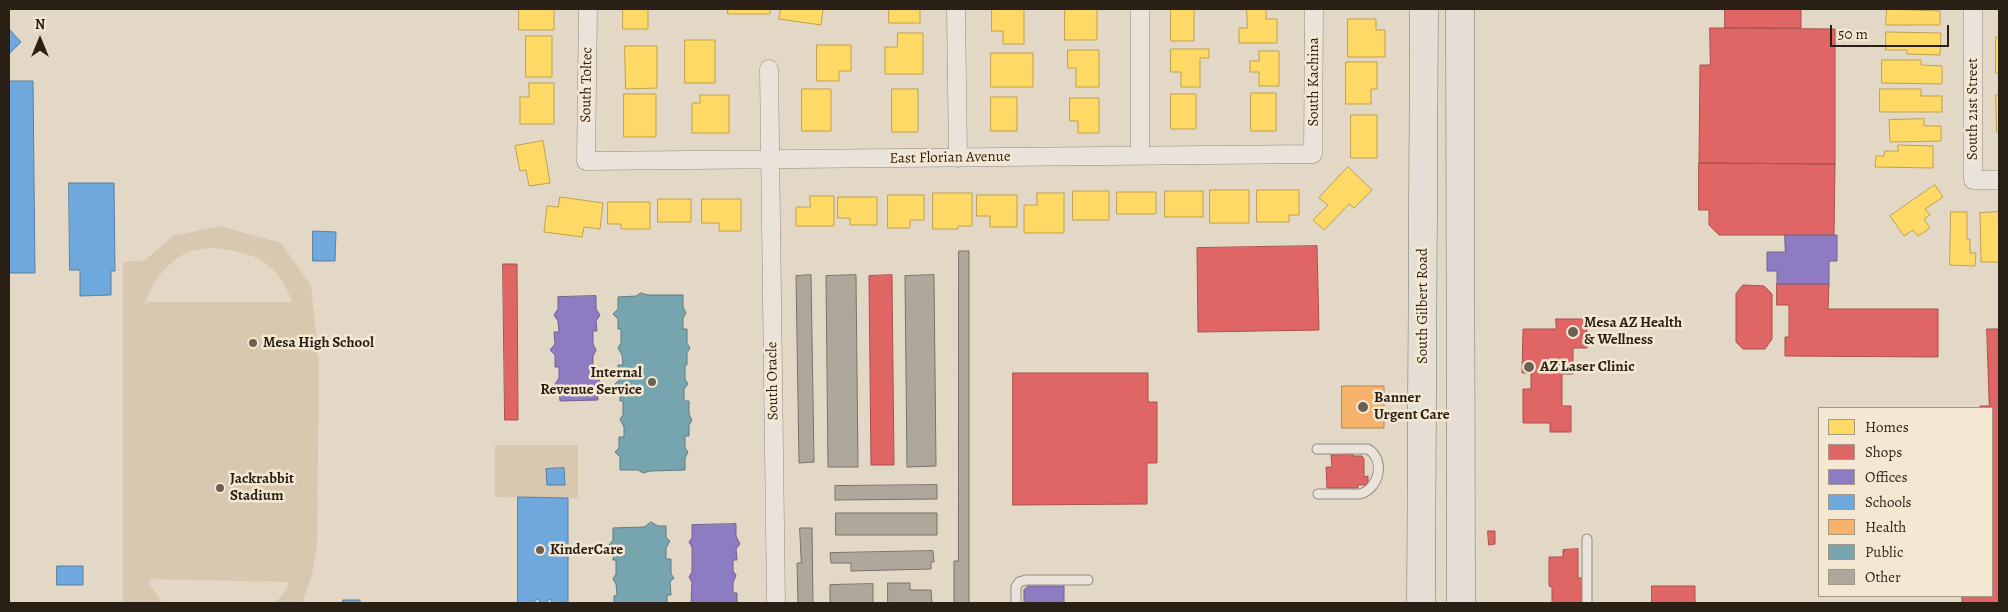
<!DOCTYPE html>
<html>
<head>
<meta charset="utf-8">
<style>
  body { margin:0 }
  #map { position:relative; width:2008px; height:612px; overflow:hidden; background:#e3d8c6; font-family:Alegreya,serif }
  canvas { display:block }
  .frame { position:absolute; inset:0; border:10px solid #2a1f14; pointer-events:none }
  .legend { position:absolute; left:1818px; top:407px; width:175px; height:190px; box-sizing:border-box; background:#f5e8d2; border:1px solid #a49886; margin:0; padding:6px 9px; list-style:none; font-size:15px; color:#2a1f14 }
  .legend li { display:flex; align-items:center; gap:10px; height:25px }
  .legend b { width:25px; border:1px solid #a49886 }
  .north { position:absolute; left:15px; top:15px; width:50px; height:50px; -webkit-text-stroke:4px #f5e8d2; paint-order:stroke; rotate:0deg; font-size:14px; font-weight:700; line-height:20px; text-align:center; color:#2a1f14 }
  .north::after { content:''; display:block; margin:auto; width:18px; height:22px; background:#2a1f14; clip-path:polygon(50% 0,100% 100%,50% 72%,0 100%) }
  .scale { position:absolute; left:1830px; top:25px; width:119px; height:22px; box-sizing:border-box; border:2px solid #2a1f14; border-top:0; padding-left:6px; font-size:15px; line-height:18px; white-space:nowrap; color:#2a1f14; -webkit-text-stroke:4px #f5e8d2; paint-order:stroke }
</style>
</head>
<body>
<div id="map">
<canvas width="2008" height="612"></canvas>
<div class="frame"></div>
<ul class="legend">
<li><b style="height:14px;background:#ffd966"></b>Homes</li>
<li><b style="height:14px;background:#e06666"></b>Shops</li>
<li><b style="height:14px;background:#8e7cc3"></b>Offices</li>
<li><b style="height:14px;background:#6fa8dc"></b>Schools</li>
<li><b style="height:14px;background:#f6b26b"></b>Health</li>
<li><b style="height:14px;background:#76a5af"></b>Public</li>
<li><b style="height:14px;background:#afa79b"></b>Other</li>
</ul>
<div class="north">N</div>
<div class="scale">50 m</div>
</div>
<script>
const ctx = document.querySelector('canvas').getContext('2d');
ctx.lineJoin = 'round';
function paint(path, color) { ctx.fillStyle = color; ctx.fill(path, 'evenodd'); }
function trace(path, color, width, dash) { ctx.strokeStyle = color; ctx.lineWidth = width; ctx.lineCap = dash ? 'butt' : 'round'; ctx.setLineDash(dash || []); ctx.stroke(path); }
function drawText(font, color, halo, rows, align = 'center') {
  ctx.font = font + ' Alegreya,serif'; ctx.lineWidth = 5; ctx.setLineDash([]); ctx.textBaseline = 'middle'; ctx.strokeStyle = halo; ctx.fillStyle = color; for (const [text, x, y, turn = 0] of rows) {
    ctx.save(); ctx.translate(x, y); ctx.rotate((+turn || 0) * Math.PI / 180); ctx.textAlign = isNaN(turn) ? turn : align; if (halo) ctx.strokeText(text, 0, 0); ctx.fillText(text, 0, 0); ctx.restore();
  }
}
paint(new Path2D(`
  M219 226 281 243 311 286 319 362 317 545 312 575 302 603H275L286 591 289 582 149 579V583L162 603H123V262L144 261 173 236ZM215 248C255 253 278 261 292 302H147L145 306C148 286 166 264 184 254 192 249 206 249 215 248Z
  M495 445H578V498L495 497Z`), '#d7c8af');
const homes = new Path2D(`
  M519 9H554V30H519Z
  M623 9H648V29H623Z
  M728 9H770V14H728Z
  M781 9H823L821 25 779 19Z
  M889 9H920V23H889Z
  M992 9H1024V44H1003V31H992Z
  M1065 9H1097V40H1065Z
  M1171 9H1194V41H1171Z
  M1247 9H1266V19H1277V43H1239V28H1247Z
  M1887 9 1940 11V25H1886Z
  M1348 19H1376V30H1385V57H1348Z
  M1886 32 1941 33 1940 55 1907 54V50H1886Z
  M898 33H923V74H885V47H897Z
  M526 36H552V77H526Z
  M1996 37H1999V73H1996Z
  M685 40H715V83H685Z
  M817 45H851V71H839V81H817Z
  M625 46H657V88L626 89Z
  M1171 49H1209V58H1200V87H1181V72H1171Z
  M1068 50H1099V87H1076V68H1068Z
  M1259 51H1279V86H1259V72H1250V61H1259Z
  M991 53H1033V87H991Z
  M1882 60H1921V65L1942 66V84L1882 83Z
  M1346 62H1377V89H1371V104H1346Z
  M529 83H554V124H520V97H529Z
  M802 89H831V131H802Z
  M892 89H918V132H892Z
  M1880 89H1921V96H1942V112H1880Z
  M1251 93H1276V131H1251Z
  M624 94H656V137H624Z
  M1171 94H1196V129H1171Z
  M700 95H729V133H692V103H700Z
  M1996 95H1999V132H1997Z
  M991 97H1017V131H991Z
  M1070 98H1099V133H1078V121H1070Z
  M1351 115H1377V158H1351Z
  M1924 119V126H1941V141L1890 142 1889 120Z
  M543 141 550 183 529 186 526 170 520 171 515 146Z
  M1898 145 1933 146V168L1875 167 1876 156H1884L1885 151H1898Z
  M1348 167 1372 190 1354 208 1349 204 1324 230 1313 220 1328 205 1319 198Z
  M1935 185 1943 197 1925 209 1930 215 1924 219 1930 228 1918 236 1913 230 1904 236 1890 216Z
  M1210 190H1249V223H1210Z
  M1257 190H1299V215H1289V222H1257Z
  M1073 191H1109V220H1073Z
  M1165 191H1203V217H1165Z
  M1117 192H1156V214H1117Z
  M933 193H972V226H958V229H933Z
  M1037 193H1064V233H1024V205H1037Z
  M888 195H924V220H910V228H888Z
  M977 195H1017V227H990V216H977Z
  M810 196H834V226H796V207H810Z
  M560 197 603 203 600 229 584 227 582 237 544 232 547 206 558 207Z
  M838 197H877V225H850V218H838Z
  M658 199H691V222H658Z
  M702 199H741V231H719V223H702Z
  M608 202H650V229H621V224H608Z
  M1951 212H1967V239H1970V253H1976L1975 266 1950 265Z
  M1999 212V262H1981L1980 213Z`);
paint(homes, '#ffd966');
trace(homes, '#bfa14d', 1);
const shops = new Path2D(`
  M1725 9H1801V28H1725Z
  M1710 28 1835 29V164L1699 163 1700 65H1710Z
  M1699 163 1835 164 1834 235H1719L1709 225V210H1699Z
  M1317 246 1319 330 1198 332 1197 248Z
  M503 264H517L518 420H505Z
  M892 275 894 465H871L869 276Z
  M1777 284H1829L1828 309H1938V357L1785 356V337H1789V305H1777Z
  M1743 285 1764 286 1772 294V339L1765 349H1743L1736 342V294Z
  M1556 319H1587V348H1573V374H1562V406H1571V432H1550V423H1523V389H1531V373H1522L1523 329H1556Z
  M1987 329H1999V603H1962V596H1992V408H1980V406H1989Z
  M1013 373H1148V402H1157V463H1147V504L1013 505Z
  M1353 450V456H1362L1364 459V477L1368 476V485H1358V488H1327L1326 467H1332L1331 455H1340V451Z
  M1488 531H1495V544L1489 545Z
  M1578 549V578H1583V603H1552V587L1549 586V557H1563V550Z
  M1652 586H1695V603H1652Z`);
paint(shops, '#e06666');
trace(shops, '#a9514d', 1);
const offices = new Path2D(`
  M1785 235H1837V261H1829V284H1777V271H1767V252H1785Z
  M596 296V309L600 315 596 321 597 331H593V344L596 350 593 356V366H597L598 378 601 384 597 390 598 400 560 401 559 390 555 384 559 378V367H555V355L550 350 555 344 554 332H559L558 321 554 315 558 309V297Z
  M736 524V536L740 544 736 549 737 560H733V571L736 575 733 583V593H737V603H691L692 582 689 577 692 572V547L689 542 692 538V525Z
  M1028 586H1064V603H1024V590Z`);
paint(offices, '#8e7cc3');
trace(offices, '#70608e', 1);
const schools = new Path2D(`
  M9 29 21 42 9 54Z
  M9 81H33L35 273H9Z
  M69 183H114L115 271H111V295L80 296V270H70Z
  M313 231 336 232 335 261H313Z
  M564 468 565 485H547L546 469Z
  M518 497 568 498V603H553L550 599 545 603H541L538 599 532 603H518Z
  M57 566H83V585H57Z
  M343 600H360V603H343Z`);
paint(schools, '#6fa8dc');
trace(schools, '#5a7fa0', 1);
const health = new Path2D(`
  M1342 386H1384V428H1342Z`);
paint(health, '#f6b26b');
trace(health, '#b98651', 1);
const public = new Path2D(`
  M641 293 648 295H683V307L686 313 683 318V329H687V343L690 348 687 353V365H685V379L688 384 684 389V401H689V414L692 420 689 425V436H685V448L688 452 685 458V470L650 471 643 473 638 470H620V457L615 452 619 448V437H624V427L620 419 623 415V401H620V391L615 384 619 380 618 365H623L622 355 618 348 621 343V329H618V319L613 314 618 309V297L636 296Z
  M651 522 658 526H666V537L670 541 666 548V559H671V574L674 578 670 582 671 595H667V603H614V596L617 595 616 584 613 579 616 574V560H613V548L609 545 613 540V528L644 527Z`);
paint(public, '#76a5af');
trace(public, '#5f7d80', 1);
const building = new Path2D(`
  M959 251H969V603H954V561H958Z
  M811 275 814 462 799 463 796 276Z
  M856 275 858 467H828L826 276Z
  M934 275 936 466 907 467 905 276Z
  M937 485V499L835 500V486Z
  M836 513H937V535H836Z
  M800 528H812L813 603H798L797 563H801Z
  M933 551 934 562H931V569L851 571V563H831L830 553Z
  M888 583H910V590H931L932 603H888Z
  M873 584V603H830V585Z`);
paint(building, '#afa79b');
trace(building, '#797268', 1);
const lane = new Path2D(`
  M1317 449H1368C1386 460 1379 489 1360 494H1318
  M1587 539V603
  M1016 603V587L1019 582 1026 580H1088`);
const street = new Path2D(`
  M588 9 586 161 1313 154 1314 9
  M956 9 958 158
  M1973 9V180H1999
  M769 69 776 603
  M1140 156V9`);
const primary = new Path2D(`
  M1460 9 1461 603
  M1421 603 1424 9`);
trace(lane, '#938c80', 11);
trace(street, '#938c80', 19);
trace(primary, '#797268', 29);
trace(lane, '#e9e3da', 9);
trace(street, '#e9e3da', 18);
trace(primary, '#e5ded4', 28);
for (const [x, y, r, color] of [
  [1573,332,6,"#6b6052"],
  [253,343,5,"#6b6052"],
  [1529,367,6,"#6b6052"],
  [652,382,5,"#6b6052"],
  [1363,407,6,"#6b6052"],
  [220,488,5,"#6b6052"],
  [540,550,5,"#6b6052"]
]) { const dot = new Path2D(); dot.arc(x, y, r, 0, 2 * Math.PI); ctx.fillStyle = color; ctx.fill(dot); trace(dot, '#f5e8d2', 2); }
drawText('15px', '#2a1f14', '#f5e8d2', [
  ["South Kachina",1314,82,-90],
  ["South Toltec",587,85,-89],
  ["South 21st Street",1973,109,-90],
  ["East Florian Avenue",950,158,-1],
  ["South Gilbert Road",1423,306,-90],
  ["South Oracle",773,381,-91]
]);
drawText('bold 15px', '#2a1f14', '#f5e8d2', [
  ["Mesa AZ Health",1584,323],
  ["& Wellness",1584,340],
  ["Mesa High School",263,343],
  ["AZ Laser Clinic",1540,367],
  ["Internal",642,373,"right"],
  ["Revenue Service",642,390,"right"],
  ["Banner",1374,398],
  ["Urgent Care",1374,415],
  ["Jackrabbit",230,479],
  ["Stadium",230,496],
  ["KinderCare",550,550]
], 'left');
</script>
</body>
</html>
